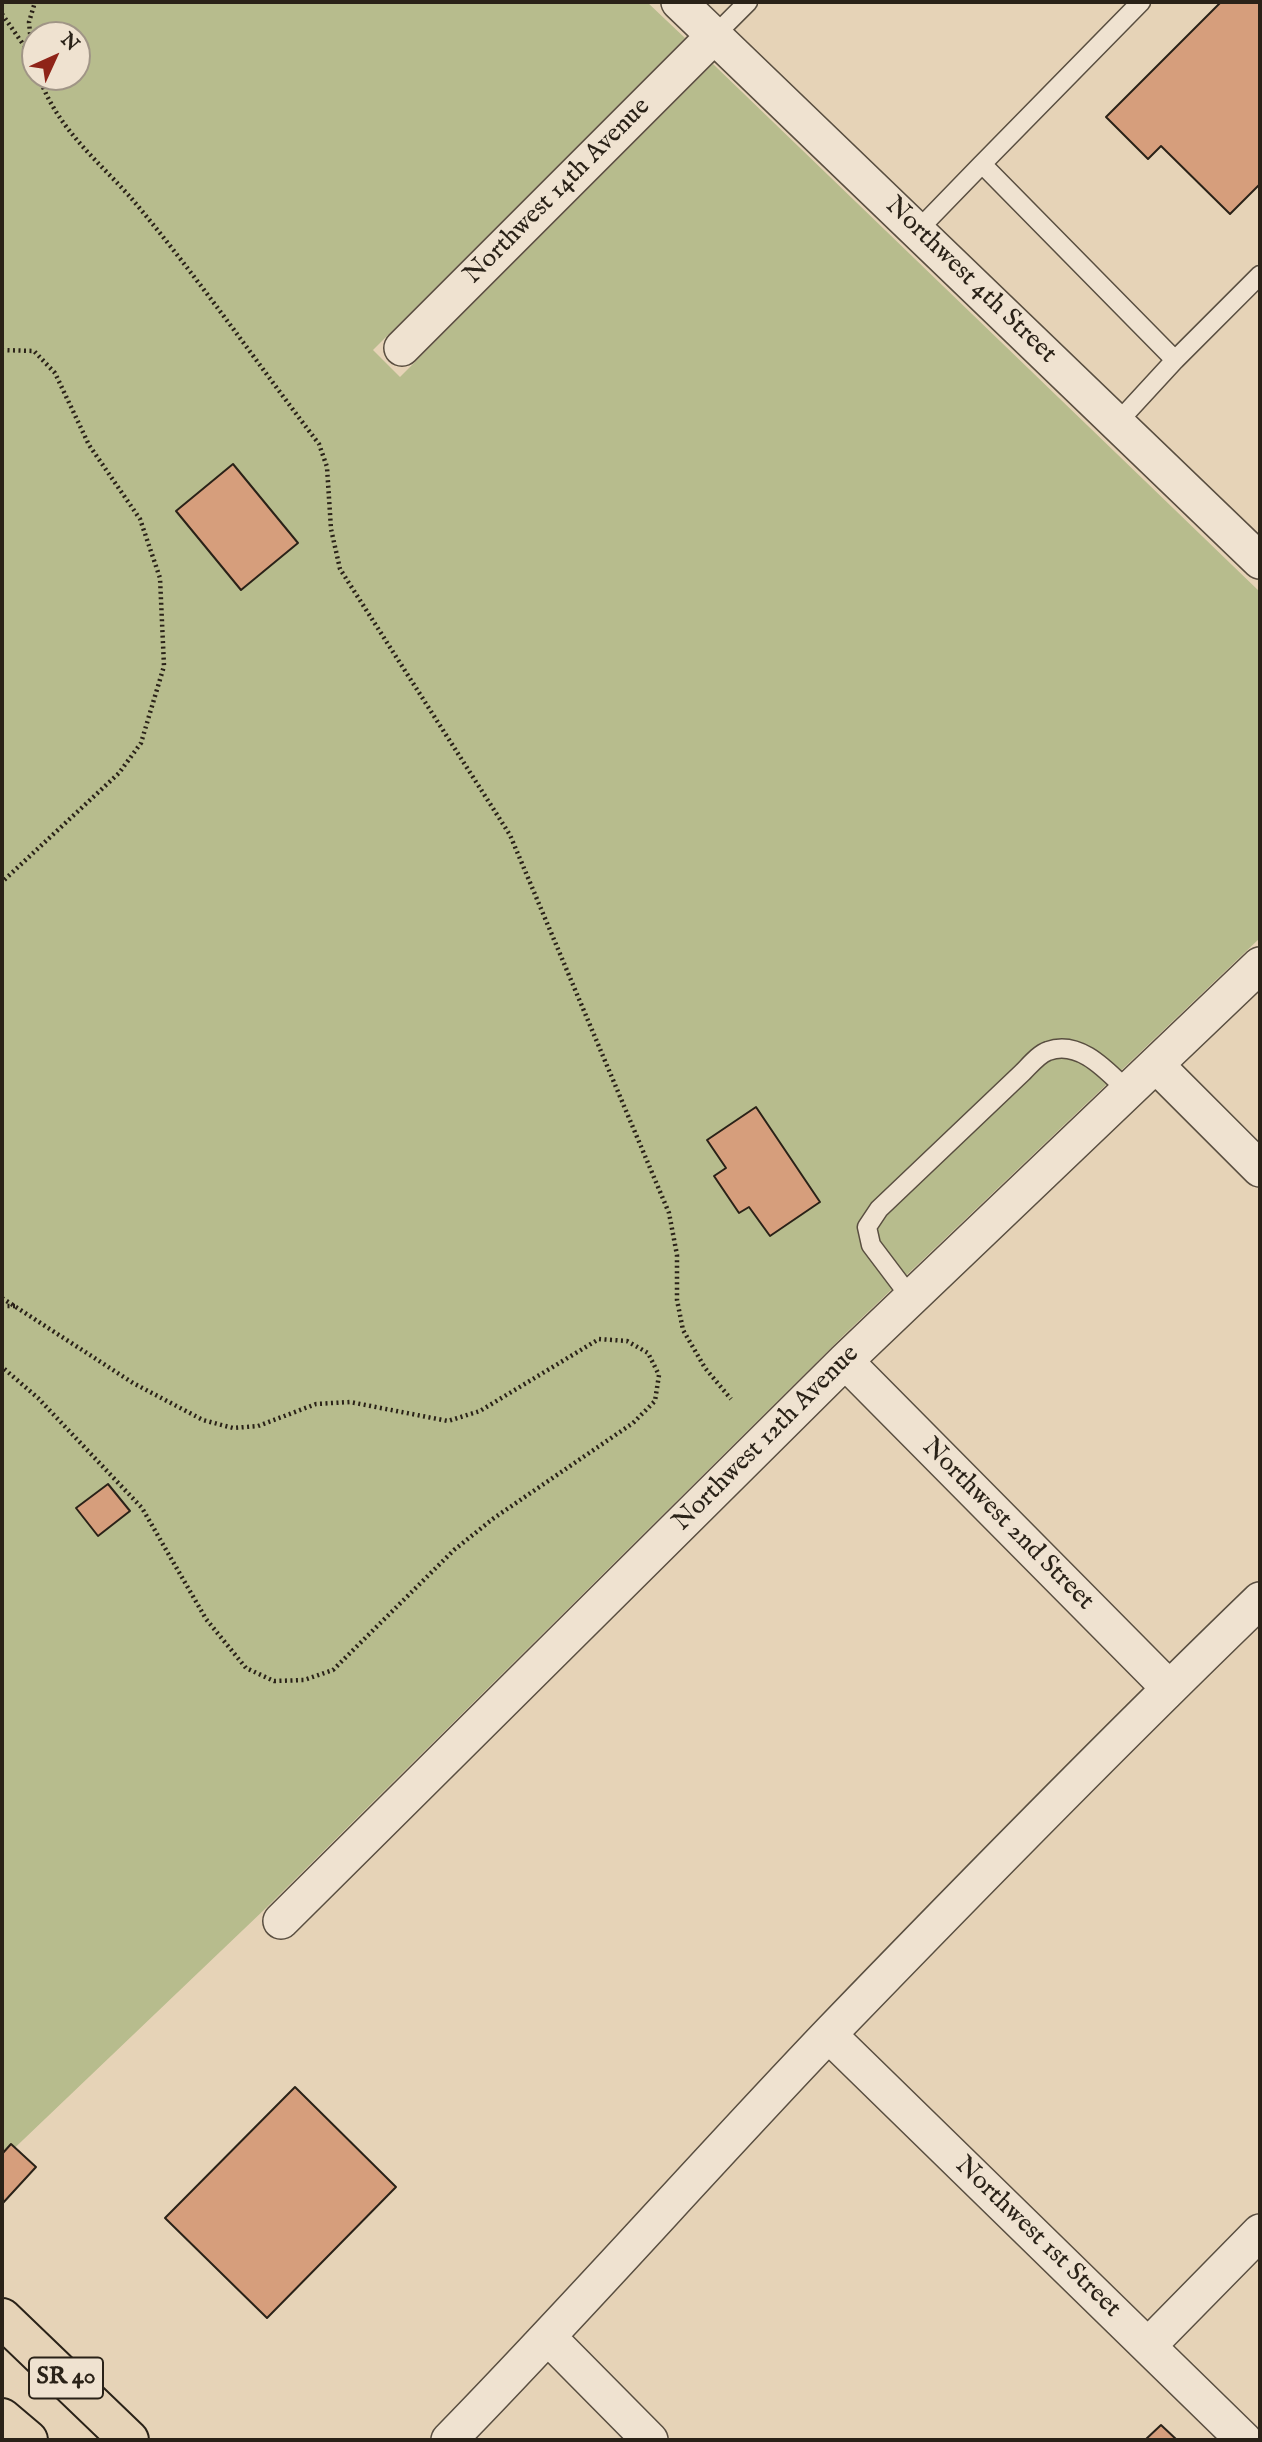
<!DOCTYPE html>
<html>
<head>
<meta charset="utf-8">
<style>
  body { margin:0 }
  #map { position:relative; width:1262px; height:2442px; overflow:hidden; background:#e6d3b7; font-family:"IM FELL English",serif }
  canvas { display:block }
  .frame { position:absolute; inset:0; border:4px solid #2a2218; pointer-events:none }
  .north { position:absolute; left:21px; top:21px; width:70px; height:70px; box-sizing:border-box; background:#efe2d0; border:2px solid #a09586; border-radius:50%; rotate:45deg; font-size:19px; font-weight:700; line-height:28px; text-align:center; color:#2a2218 }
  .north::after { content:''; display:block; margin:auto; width:24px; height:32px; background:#8f2418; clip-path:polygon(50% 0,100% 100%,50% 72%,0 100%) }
</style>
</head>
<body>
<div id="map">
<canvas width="1262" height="2442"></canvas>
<div class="frame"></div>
<div class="north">N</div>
</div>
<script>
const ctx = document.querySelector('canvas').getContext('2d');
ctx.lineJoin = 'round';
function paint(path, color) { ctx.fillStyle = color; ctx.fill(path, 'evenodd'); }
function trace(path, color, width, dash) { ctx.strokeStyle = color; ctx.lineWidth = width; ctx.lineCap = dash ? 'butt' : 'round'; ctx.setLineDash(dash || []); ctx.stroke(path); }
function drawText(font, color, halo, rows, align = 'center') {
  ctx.font = font + ' "IM FELL English",serif'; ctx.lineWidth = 5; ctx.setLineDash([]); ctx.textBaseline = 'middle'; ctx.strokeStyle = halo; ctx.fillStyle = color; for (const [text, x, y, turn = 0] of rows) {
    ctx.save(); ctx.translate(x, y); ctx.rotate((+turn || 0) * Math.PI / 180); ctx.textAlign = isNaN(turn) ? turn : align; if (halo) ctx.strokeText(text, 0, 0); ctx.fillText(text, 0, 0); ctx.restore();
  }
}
paint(new Path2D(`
  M2 2H647L685 38 373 350 400 377 713 64 1260 592V938L847 1332 266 1908 2 2160ZM35 35H77V77H35Z`), '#b7bc8d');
const building = new Path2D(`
  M1221 2H1260V184L1230 214 1161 146 1148 159 1106 117Z
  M233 464 298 543 241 590 176 511Z
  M756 1107 820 1202 770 1236 749 1207 739 1213 714 1176 726 1168 707 1140Z
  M108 1484 130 1511 98 1536 76 1508Z
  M295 2087 396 2187 267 2318 165 2218Z
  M11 2144 36 2167 2 2204V2154Z
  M1161 2425 1177 2440H1145Z`);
paint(building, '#d69e7c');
trace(building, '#2a2218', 2);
const service = new Path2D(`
  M1141 2 982 164 1175 360
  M715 35 748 2
  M918 230 982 164
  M1117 423 1175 360 1260 275
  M911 1298 871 1245 867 1227 879 1209 1023 1072C1030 1065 1039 1054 1048 1051 1080 1039 1108 1072 1128 1091`);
const minor = new Path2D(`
  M679 2 1260 561
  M402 348 715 35
  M1156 1065 1260 1169
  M845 1361 1169 1688
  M281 1921 845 1361 1260 965
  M829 2035 1244 2440
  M549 2338 650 2440
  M1148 2346 1260 2232
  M449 2440C579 2307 702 2167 830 2033 971 1887 1114 1741 1260 1600`);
const primary = new Path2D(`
  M2 2318 129 2440
  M2 2418 28 2440`);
trace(service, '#594e40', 21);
trace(minor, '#594e40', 38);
trace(primary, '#2a2218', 42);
trace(new Path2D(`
  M2 14 32 57 35 65
  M32 56 29 22 35 2
  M39 77C60 135 105 165 142 211 204 286 260 367 319 444L327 467 331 529 340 569 510 835 669 1213 677 1255V1300L683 1330 705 1368 731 1399
  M2 350 34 351 55 373 89 445 140 519 160 578 164 666 141 743 119 773 2 882
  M2 1298 133 1383 203 1420 233 1428 258 1426 316 1404 350 1402 448 1421 480 1411 599 1339 627 1341 648 1353 659 1375 655 1401 633 1423 494 1518 454 1550 333 1670 304 1680 274 1681 246 1668 206 1619 142 1508 38 1398 2 1367
  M2 1306H15`), '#2a2218', 4.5, [2, 3.5]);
trace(service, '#efe2d0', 18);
trace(minor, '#efe2d0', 35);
trace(primary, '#e6d3b7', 38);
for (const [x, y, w] of [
  [66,2378,74]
]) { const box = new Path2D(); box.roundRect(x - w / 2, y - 20.5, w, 41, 5); ctx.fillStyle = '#efe2d0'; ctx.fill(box); trace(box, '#2a2218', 2); }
drawText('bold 24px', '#2a2218', null, [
  ["SR 40",66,2378]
]);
drawText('26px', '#2a2218', '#efe2d0', [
  ["Northwest 14th Avenue",558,192,-45],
  ["Northwest 4th Street",970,281,44],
  ["Northwest 12th Avenue",767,1439,-45],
  ["Northwest 2nd Street",1007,1525,45],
  ["Northwest 1st Street",1037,2238,44]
]);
</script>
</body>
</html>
